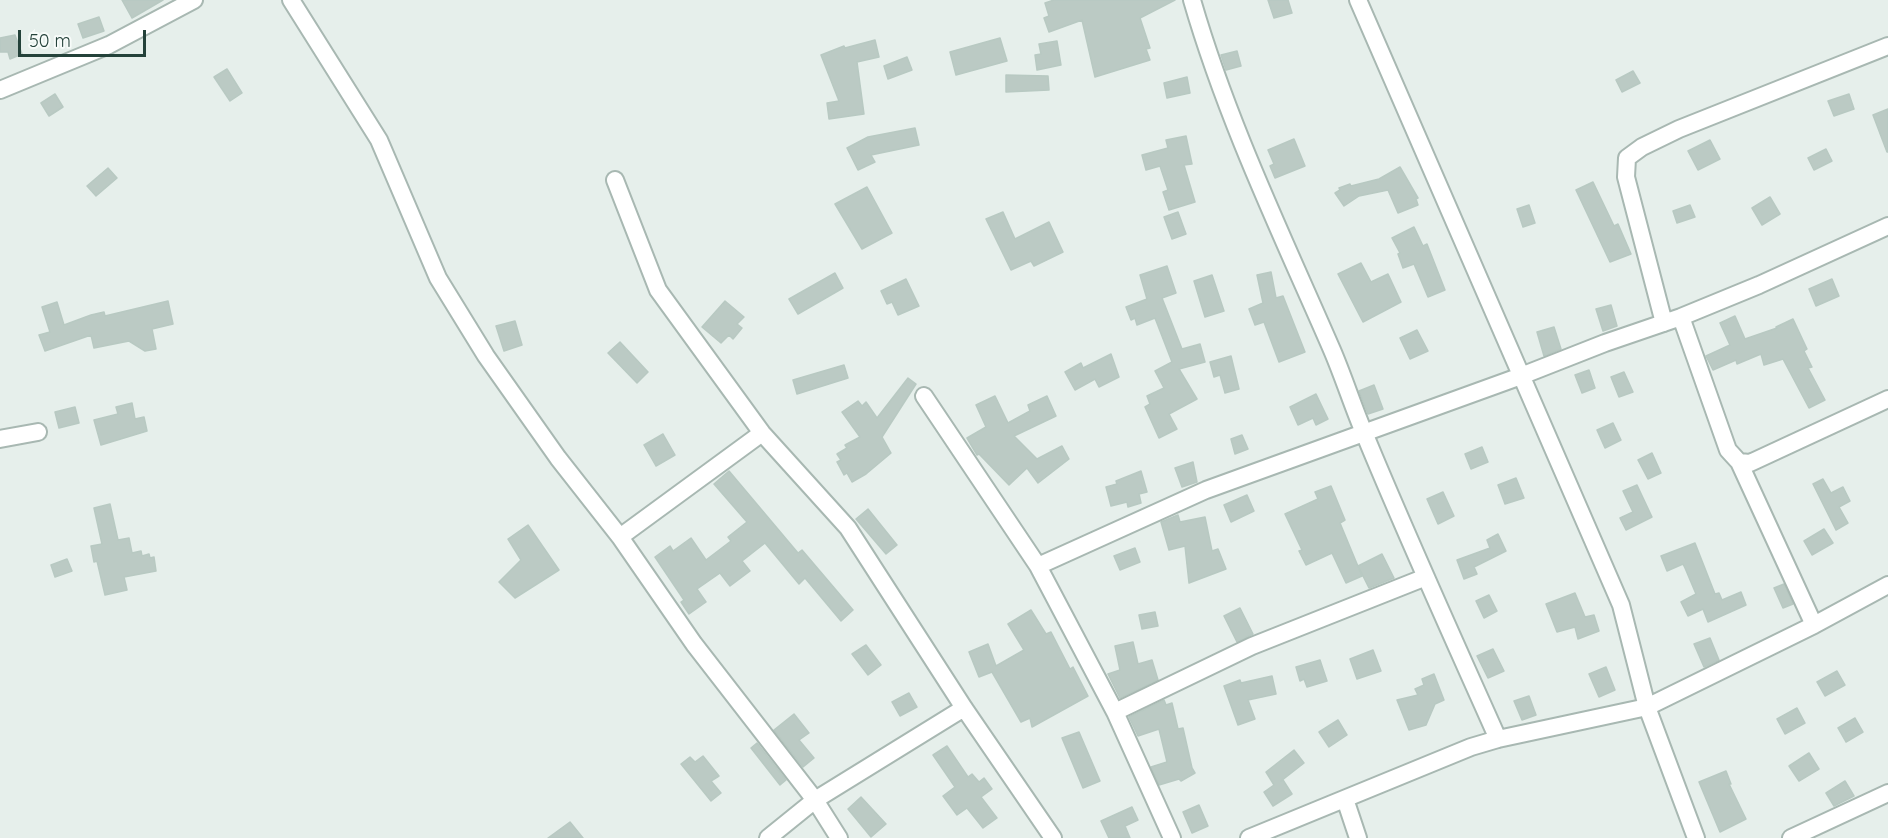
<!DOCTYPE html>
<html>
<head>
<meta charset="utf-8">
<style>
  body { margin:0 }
  #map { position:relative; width:1888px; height:838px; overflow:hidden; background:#e6efeb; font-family:Quicksand,sans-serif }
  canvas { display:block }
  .scale { position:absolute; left:18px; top:30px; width:128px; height:27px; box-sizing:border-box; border:3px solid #24423a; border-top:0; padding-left:8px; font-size:18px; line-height:21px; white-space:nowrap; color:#24423a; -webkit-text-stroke:4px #f7fbf9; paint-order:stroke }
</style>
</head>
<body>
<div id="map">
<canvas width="1888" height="838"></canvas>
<div class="scale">50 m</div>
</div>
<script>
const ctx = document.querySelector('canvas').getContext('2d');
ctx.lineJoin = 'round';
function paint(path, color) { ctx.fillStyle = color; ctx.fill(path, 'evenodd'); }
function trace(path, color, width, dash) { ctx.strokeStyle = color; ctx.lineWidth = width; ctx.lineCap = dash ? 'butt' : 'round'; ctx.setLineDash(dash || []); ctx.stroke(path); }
const building = new Path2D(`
  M122 0H163L132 18Z
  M1054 0H1175L1140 18 1150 48 1146 49 1150 60 1095 77 1082 20 1049 32 1044 18 1049 16 1045 3Z
  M1268 0H1288L1292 13 1274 18Z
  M99 17 104 31 83 38 78 24Z
  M15 35 22 54 10 59 8 52H0V38Z
  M1000 38 1007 61 956 75 950 52Z
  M875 40 879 57 857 62 864 114 829 119 827 103 839 101 821 55 844 46 845 48Z
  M1057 41 1061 65 1037 70 1035 55 1041 54 1039 44Z
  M1237 51 1241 66 1226 70 1221 55Z
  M907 57 912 70 888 79 884 66Z
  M227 69 242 93 230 101 214 77Z
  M1633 71 1640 83 1622 92 1616 80Z
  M1006 75 1048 76 1049 90 1006 92Z
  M1187 77 1190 93 1167 98 1164 83Z
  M55 94 63 107 49 116 41 103Z
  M1849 94 1854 109 1834 116 1828 101Z
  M1888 109V152H1887L1873 115Z
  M915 128 919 145 871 155 875 162 858 170 847 148 868 137Z
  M1186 136 1192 164 1184 165 1195 202 1169 210 1163 192 1168 190 1160 166 1146 170 1142 155 1168 148 1166 140Z
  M1294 139 1305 166 1275 178 1270 166 1274 164 1268 150Z
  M1710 140 1720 159 1698 170 1688 151Z
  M1826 149 1832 161 1814 170 1808 158Z
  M1400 167 1418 198 1416 199 1418 205 1398 213 1388 190 1359 196 1344 206 1335 193 1340 190 1339 188 1350 184 1351 186 1379 179Z
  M108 168 117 178 96 196 87 186Z
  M1593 182 1614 226 1618 224 1631 254 1610 262 1576 190Z
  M867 187 892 233 862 249 835 204Z
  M1770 197 1780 214 1762 225 1752 208Z
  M1529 205 1535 223 1523 227 1517 209Z
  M1690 205 1695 217 1677 223 1673 211Z
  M1003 212 1015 239 1049 222 1063 252 1034 266 1031 261 1011 270 986 219Z
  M1178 212 1186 234 1172 239 1164 217Z
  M1414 227 1423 246 1427 244 1445 290 1428 297 1414 264 1403 268 1398 254 1400 253 1392 238Z
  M1361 263 1371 282 1388 274 1401 302 1363 322 1338 274Z
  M1167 266 1176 293 1162 298 1182 349 1200 344 1205 362 1179 369 1197 399 1169 414 1177 429 1159 438 1145 407 1150 404 1147 396 1164 388 1155 371 1172 362 1155 318 1137 325 1135 318 1131 320 1126 307 1147 299 1140 275Z
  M1271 272 1276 298 1283 296 1305 352 1279 362 1264 322 1255 325 1249 309 1263 303 1257 275Z
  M835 273 843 288 798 314 789 299Z
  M1212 275 1224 311 1205 317 1194 281Z
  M906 279 919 306 898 315 892 302 887 304 881 291Z
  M1832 279 1839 296 1816 306 1809 289Z
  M168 301 173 324 152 329 156 349 145 351 129 341 94 348 91 335 45 351 39 335 50 332 42 307 57 302 64 325 91 315 104 312 105 316Z
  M725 301 744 317 737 324 742 328 733 339 729 335 721 343 702 327Z
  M1611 305 1617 326 1603 331 1596 309Z
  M1735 316 1745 339 1777 328 1776 327 1793 319 1807 349 1804 351 1812 367 1808 368 1825 400 1809 408 1783 359 1764 365 1761 354 1737 364 1736 360 1713 370 1706 356 1730 345 1720 323Z
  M515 321 522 345 504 351 496 326Z
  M1554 327 1561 349 1544 356 1537 332Z
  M1417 330 1428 351 1410 359 1400 338Z
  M620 342 648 372 637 383 608 353Z
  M1111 354 1119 377 1099 387 1095 379 1075 390 1065 372 1081 363 1083 368Z
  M1231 356 1239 389 1225 393 1220 375 1214 377 1210 362Z
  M844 365 848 378 797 394 793 380Z
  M1589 370 1595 388 1582 393 1575 375Z
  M1624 372 1633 392 1619 397 1611 377Z
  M908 378 916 384 882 437 891 453 866 474 852 482 847 473 844 475 837 462 841 460 837 454 847 448 845 445 860 437 842 412 858 401 862 406 866 402 877 418Z
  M1374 385 1383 409 1368 414 1359 391Z
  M1316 394 1328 419 1316 425 1313 418 1298 425 1290 407Z
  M995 396 1008 423 1030 411 1028 405 1047 396 1056 416 1014 436 1037 459 1062 446 1069 459 1038 483 1027 468 1009 485 979 454 977 455 967 438 986 427 976 405Z
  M132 403 135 419 144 417 147 431 101 445 94 420 118 414 116 407Z
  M75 407 79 423 59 428 55 412Z
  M1613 423 1621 440 1605 448 1597 430Z
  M663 434 675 455 656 466 644 445Z
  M1242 435 1248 449 1235 454 1231 439Z
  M1482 447 1488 462 1471 469 1465 454Z
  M1652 453 1661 473 1648 479 1638 460Z
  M1193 462 1197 482 1182 487 1175 468Z
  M729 471 798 553 802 550 853 610 841 621 805 578 799 584 765 543 742 561 750 571 730 586 720 573 697 589 706 602 689 614 681 602 684 600 655 557 670 546 673 551 691 538 706 560 731 541 728 537 747 522 714 484Z
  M1141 471 1147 492 1139 494 1141 503 1128 507 1127 502 1111 506 1106 487 1117 484 1116 481Z
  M1516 478 1524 498 1505 504 1498 485Z
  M1823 479 1831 493 1843 487 1850 501 1839 507 1848 523 1836 530 1813 484Z
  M1637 485 1652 517 1626 530 1620 518 1633 512 1623 491Z
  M1331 486 1345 520 1340 523 1362 576 1346 583 1332 553 1306 565 1299 551 1302 550 1285 514 1318 499 1315 492Z
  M1443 492 1454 516 1438 524 1427 499Z
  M1247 495 1254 511 1231 522 1224 505Z
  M110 504 118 540 129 538 132 553 141 551 142 556 149 554 150 558 154 557 156 571 124 577 127 590 105 595 97 561 94 562 91 546 102 544 94 508Z
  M868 509 897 545 886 554 856 519Z
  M1178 515 1180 522 1205 517 1212 551 1218 549 1226 569 1189 583 1185 546 1169 550 1161 522Z
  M528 525 559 570 515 598 499 582 521 560 508 539Z
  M1824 529 1833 543 1812 555 1804 541Z
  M1498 534 1506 551 1474 567 1477 574 1464 579 1457 560 1490 548 1487 540Z
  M1695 543 1715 594 1719 593 1722 600 1741 592 1746 605 1708 622 1703 609 1688 616 1681 602 1696 594 1685 568 1683 564 1667 571 1661 556Z
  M1135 548 1140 562 1120 570 1114 556Z
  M1382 554 1394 578 1369 588 1358 566Z
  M67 559 72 571 55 577 51 565Z
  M1784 584 1793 604 1783 608 1774 588Z
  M1575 593 1585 617 1594 615 1599 631 1578 639 1575 627 1557 632 1546 604Z
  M1489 595 1497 611 1484 618 1476 601Z
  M1240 608 1253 634 1237 642 1224 616Z
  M1031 610 1046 634 1051 632 1070 669 1073 667 1088 696 1032 727 1030 718 1021 722 992 672 979 677 969 652 988 644 996 666 1024 650 1008 624Z
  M1155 612 1158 626 1142 629 1139 615Z
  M1710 638 1719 660 1704 667 1694 644Z
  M1133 642 1138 664 1152 660 1158 680 1120 698 1108 674 1120 670 1115 646Z
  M866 645 881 665 868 675 852 654Z
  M1493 649 1504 671 1488 678 1477 656Z
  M1373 650 1381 671 1357 679 1350 659Z
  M1320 660 1327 681 1307 687 1304 679 1300 681 1296 667Z
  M1606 667 1615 690 1599 697 1589 674Z
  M1837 671 1845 685 1825 696 1817 682Z
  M1434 674 1444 700 1435 704 1426 725 1409 730 1397 700 1418 695 1415 689 1424 685 1422 679Z
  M1272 676 1276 694 1248 700 1255 719 1238 725 1224 686 1240 680 1241 683Z
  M909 693 917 707 900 716 892 702Z
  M1529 696 1536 715 1522 720 1514 701Z
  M1164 700 1166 705 1172 703 1178 729 1183 728 1192 768 1195 773 1181 781 1179 779 1159 785 1151 767 1167 762 1159 729 1138 736 1129 717Z
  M1797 708 1805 723 1785 734 1777 719Z
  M794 714 809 733 799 740 814 758 803 767 774 730Z
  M1855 718 1863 732 1846 742 1838 728Z
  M1338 720 1347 735 1329 747 1319 732Z
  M1079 732 1100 781 1083 788 1062 738Z
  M757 743 786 780 780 785 751 748Z
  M947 746 968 777 972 774 979 782 984 778 992 789 981 797 997 818 983 828 967 808 957 815 943 796 955 787 933 755Z
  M1294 750 1304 763 1281 781 1283 780 1292 794 1273 806 1264 792 1274 785 1266 772Z
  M1809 753 1819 769 1799 781 1789 766Z
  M703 756 719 776 711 781 721 793 711 801 681 764 690 757 695 762Z
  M1726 771 1731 784H1729L1746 819 1720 832 1699 782Z
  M1845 781 1854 796 1834 806 1826 793Z
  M861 797 886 824 871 837 848 809Z
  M1199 805 1208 826 1192 833 1183 812Z
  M1132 807 1138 820 1125 826 1130 838H1109L1101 821Z
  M570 822 583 838H548Z`);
paint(building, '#bbcac4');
trace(building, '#b8c9c2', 1.5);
const minor = new Path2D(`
  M291 0 379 140 438 278 486 356 558 458 620 537 694 644 815 800 839 838
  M1192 0C1227 121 1282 235 1332 350 1344 378 1353 407 1365 435 1407 537 1453 638 1498 739
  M1358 0 1621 605 1647 707 1696 838
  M0 90 109 45 194 0
  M615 180 658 290 762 433 848 528 964 708 1053 838
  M1681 317 1728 450 1739 462 1750 463 1888 399
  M1664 323 1626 177 1627 158 1642 147 1679 129 1888 46
  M924 396 1038 566 1115 712 1172 838
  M0 439 38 432
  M1739 462 1814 625
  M620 537 762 433
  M1038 566 1206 490 1521 376 1605 343 1681 317 1759 285 1888 226
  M1115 712 1252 646 1426 577
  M1345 799 1358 838
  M768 838 815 800 964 708
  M1249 838 1471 747 1498 739 1647 707 1814 625 1888 585
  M1791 838 1888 793`);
trace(minor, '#a8b8b2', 20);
trace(minor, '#fff', 16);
</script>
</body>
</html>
